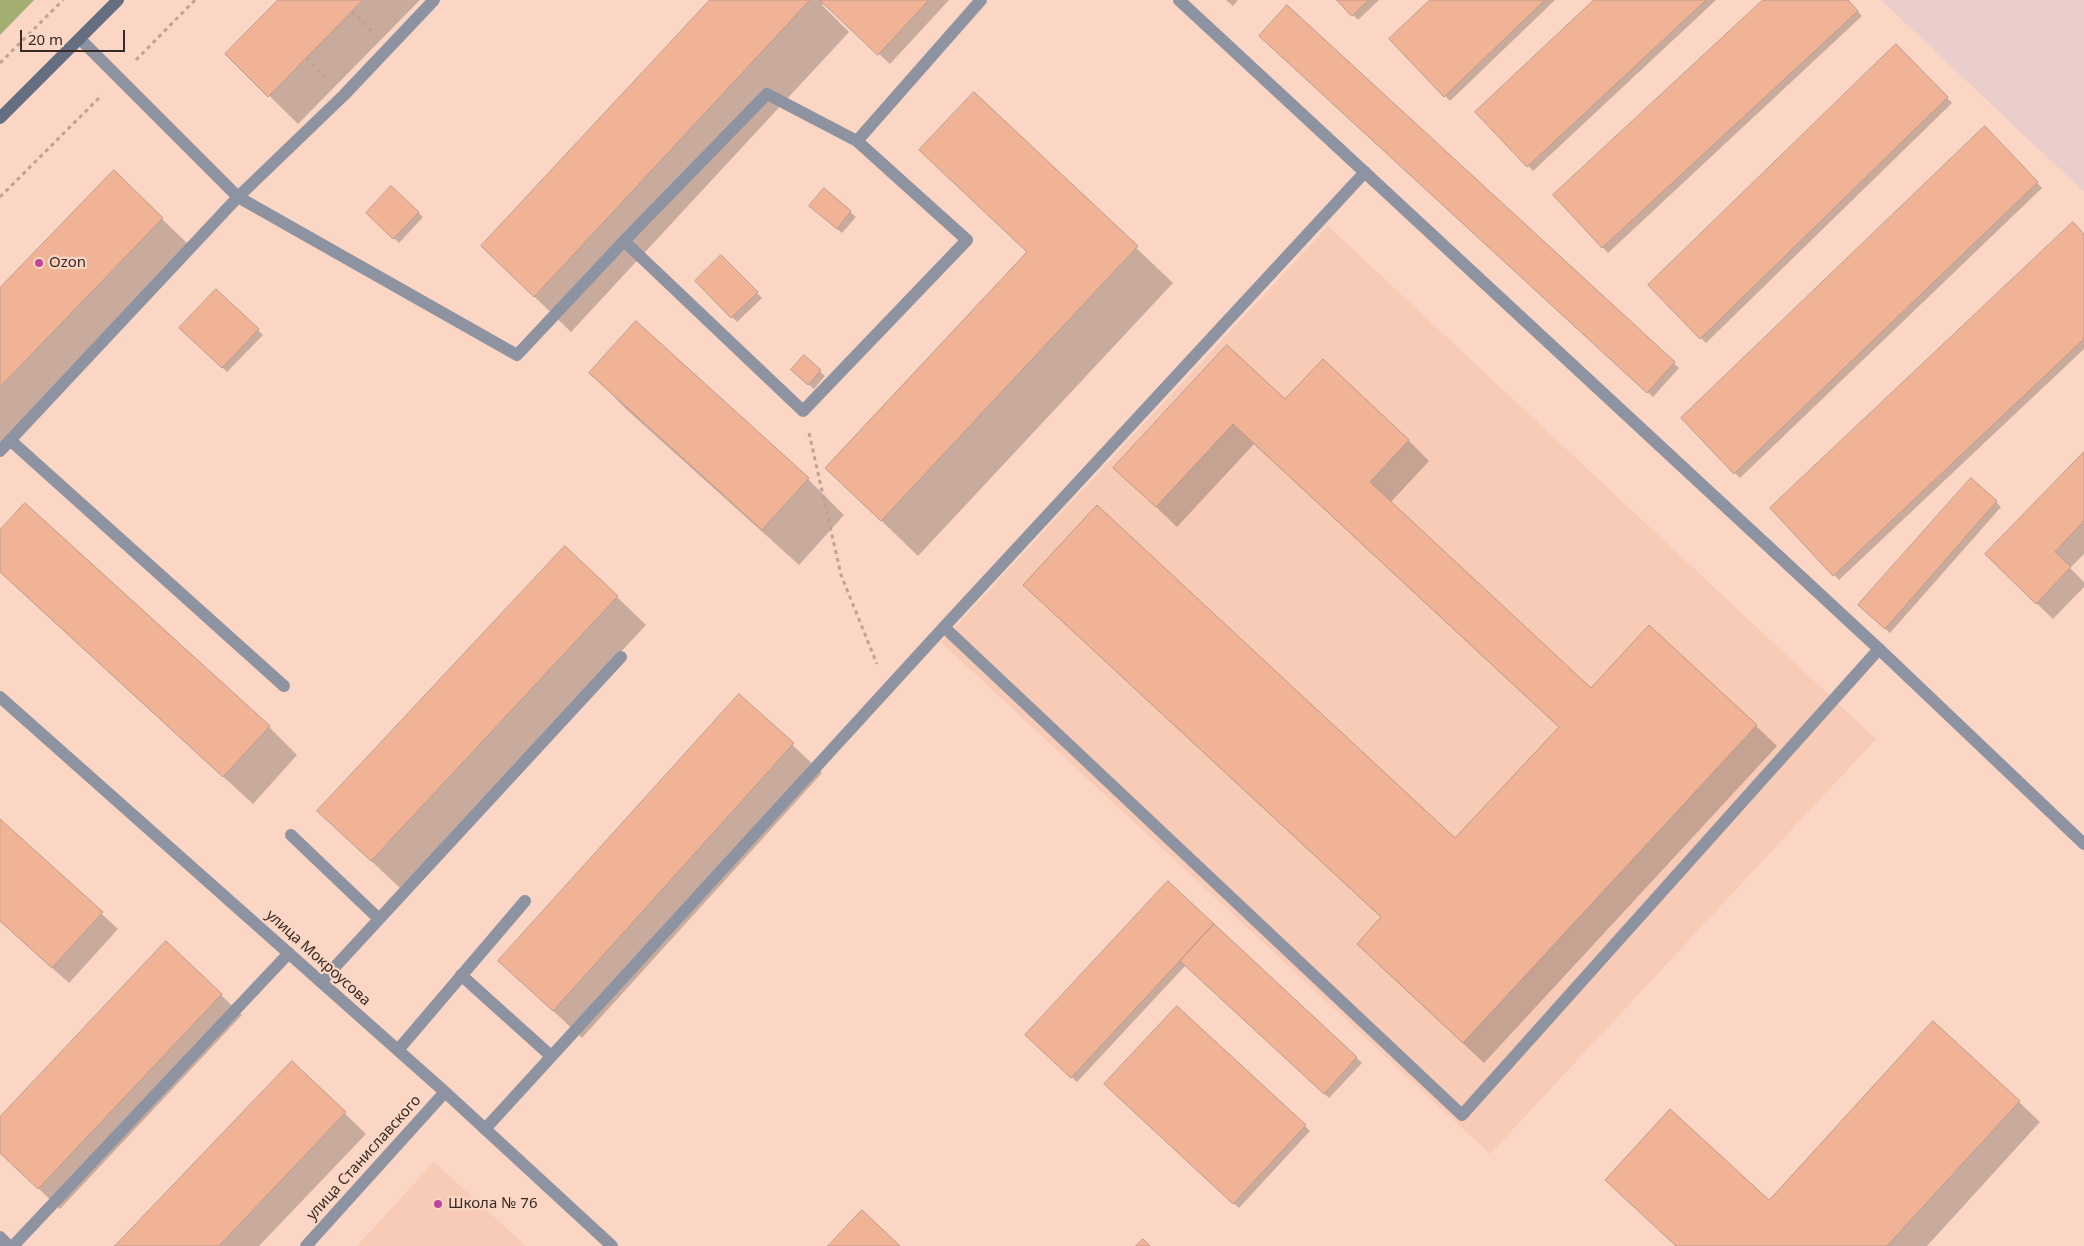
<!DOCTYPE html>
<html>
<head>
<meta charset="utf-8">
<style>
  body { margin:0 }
  #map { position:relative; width:2084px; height:1246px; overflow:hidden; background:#fbd6c5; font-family:"Noto Sans",sans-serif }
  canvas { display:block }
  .scale { position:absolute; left:20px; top:30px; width:105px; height:22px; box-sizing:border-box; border:2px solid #382a24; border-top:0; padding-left:6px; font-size:15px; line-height:18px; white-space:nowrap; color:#382a24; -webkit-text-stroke:4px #fbd6c5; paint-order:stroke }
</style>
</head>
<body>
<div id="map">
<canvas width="2084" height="1246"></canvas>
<div class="scale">20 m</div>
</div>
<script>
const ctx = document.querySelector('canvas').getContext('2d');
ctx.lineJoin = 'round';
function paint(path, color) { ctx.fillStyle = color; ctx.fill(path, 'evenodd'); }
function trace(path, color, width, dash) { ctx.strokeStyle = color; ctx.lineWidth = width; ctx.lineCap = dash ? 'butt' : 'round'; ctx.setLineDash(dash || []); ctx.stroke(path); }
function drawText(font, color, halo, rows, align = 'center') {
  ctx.font = font + ' "Noto Sans",sans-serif'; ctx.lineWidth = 4.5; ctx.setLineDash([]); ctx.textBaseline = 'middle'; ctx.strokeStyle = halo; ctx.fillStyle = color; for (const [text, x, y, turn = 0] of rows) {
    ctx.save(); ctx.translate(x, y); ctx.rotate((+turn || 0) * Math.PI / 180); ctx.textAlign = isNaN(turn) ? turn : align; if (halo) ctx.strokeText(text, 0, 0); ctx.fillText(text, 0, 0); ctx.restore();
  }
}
paint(new Path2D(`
  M1881 0H2084V192Z`), '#e9cecc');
paint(new Path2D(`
  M1328 226 1876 739 1490 1154 941 642Z
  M434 1162 526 1246H357Z`), '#f7cbb6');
paint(new Path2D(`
  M0 0H34L0 35Z`), '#a2ae72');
paint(new Path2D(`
  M280 0H420L298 124 227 54Z
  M711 0H949L890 64 824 3 822 5 849 32 571 332 482 246Z
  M1226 0H1238L1233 6Z
  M1339 0H1379L1358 20Z
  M1432 0H1555L1450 101 1391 39Z
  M1596 0H1716L1533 171 1477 112Z
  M1764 0H1847L1862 16 1608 253 1554 195Z
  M1288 7 1679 368 1653 397 1266 41Z
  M1896 46 1952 103 1706 343 1650 286Z
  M974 94 1173 283 918 556 827 468 1028 253Z
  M1985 128 2042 188 1740 478 1682 418Z
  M391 187 423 217 399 243 367 213Z
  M824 190 856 217 842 233 816 211Z
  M162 219 191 247 0 445V290Z
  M2084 235V349L1839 580 1772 508Z
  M721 257 762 298 737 322 697 281Z
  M216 290 263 335 227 372 181 328Z
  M636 323 808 479 844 515 799 565 626 409 591 373Z
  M804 357 825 376 814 389 798 375Z
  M1285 401 1408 440 1429 461 1390 503 1591 690 1756 726 1777 746 1484 1063 1379 965 1382 918 1045 605 1455 840 1560 728 1254 444 1177 527 1115 468Z
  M2084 453V554L2070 568 2084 582V587L2053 619 2002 570Z
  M1996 502 2001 507 1890 633 1865 610Z
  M0 532 269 727 297 755 253 804 0 572Z
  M617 597 646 625 400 888 348 839Z
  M740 695 822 773 582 1038 500 961Z
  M0 820 118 929 69 983 0 921Z
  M1168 883 1362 1063 1329 1098 1186 965 1077 1082 1027 1035Z
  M221 995 242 1015 60 1209 0 1152V1119Z
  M292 1062 366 1134 259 1246H117Z
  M1110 1089 1305 1126 1310 1131 1239 1208Z
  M2019 1102 2040 1122 1927 1246H1676L1606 1180 1769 1202Z`), '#0003');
const building = new Path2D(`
  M278 0H363L268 97 225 54Z
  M710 0H810L534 297 481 246Z
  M820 0H929L878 55Z
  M1337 0H1369L1352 16Z
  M1430 0H1545L1444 97 1389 39Z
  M1594 0H1706L1527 167 1475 112Z
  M1763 0H1848L1858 11 1602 248 1553 195Z
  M1287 5 1675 362 1647 393 1259 36Z
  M1896 44 1948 97 1700 339 1648 285Z
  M974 92 1138 246 881 521 825 468 1027 252 919 150Z
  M1985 126 2038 182 1734 474 1681 418Z
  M114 170 163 218 0 387V288Z
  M391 186 419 212 393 239 366 213Z
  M824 188 851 211 837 229 809 206Z
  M2073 222 2084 234V339L1833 576 1770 508Z
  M721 255 758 292 731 318 695 281Z
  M216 289 259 329 222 368 179 328Z
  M636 321 809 478 762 530 589 373Z
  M1227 345 1285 399 1323 359 1409 440 1370 482 1591 688 1649 625 1757 725 1463 1043 1357 944 1381 917 1023 585 1097 505 1455 838 1559 727 1233 424 1156 507 1113 468Z
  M804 355 821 370 808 385 791 370Z
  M2084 452V521L2055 552 2071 567 2036 604 1985 554Z
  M1971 478 1997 501 1885 629 1858 605Z
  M25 503 270 726 223 777 0 572V530Z
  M565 546 618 596 371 861 317 811Z
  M739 694 794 743 553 1011 498 961Z
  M0 819 103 912 52 968 0 921Z
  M1168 881 1214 924 1071 1078 1025 1035Z
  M1214 924 1357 1057 1324 1094 1180 961Z
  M166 941 222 994 38 1189 0 1153V1117Z
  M1177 1006 1306 1125 1233 1204 1104 1084Z
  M1933 1021 2020 1101 1887 1246H1676L1605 1180 1670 1109 1769 1200Z
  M292 1061 346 1112 219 1246H115Z
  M862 1210 900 1246H828Z
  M1143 1239 1150 1246H1136Z`);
paint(building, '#f0b395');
trace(building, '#bc9a89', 1);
trace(new Path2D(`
  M352 11 372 31
  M306 58 326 77
  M136 60 195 0
  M0 63 63 0
  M0 197 102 95
  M809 433 841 575 877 664`), '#c0a294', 3, [4, 4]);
trace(new Path2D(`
  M80 39 238 197 517 355 624 241
  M767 94 857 141 967 240 803 411 624 241Z
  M857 141 981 0
  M1365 172 944 627 1462 1115 1879 649
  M10 440 284 686
  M0 451 238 197 344 95 434 0
  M291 835 379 919
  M461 975 551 1056
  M321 982 621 657
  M398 1050 525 901
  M485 1129 944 627
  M0 1237 9 1246
  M13 1246 289 953`), '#8d93a1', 12);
trace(new Path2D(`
  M1179 0 1879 649 2084 844
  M0 697 445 1092 612 1246
  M306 1246 445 1092`), '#8d93a1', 12);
trace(new Path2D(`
  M0 118 118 0`), '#666f82', 12);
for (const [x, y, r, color] of [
  [39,263,5,"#bd469c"],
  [438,1204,5,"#bd469c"]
]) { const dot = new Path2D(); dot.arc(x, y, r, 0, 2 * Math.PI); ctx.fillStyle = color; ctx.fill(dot); trace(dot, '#fbd6c5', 2); }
drawText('15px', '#382a24', '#fbd6c5', [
  ["Ozon",49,263],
  ["Школа № 76",448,1204]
], 'left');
drawText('15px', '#382a24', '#fbd6c5', [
  ["улица Мокроусова",318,958,42],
  ["улица Станиславского",364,1158,-48]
]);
</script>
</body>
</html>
